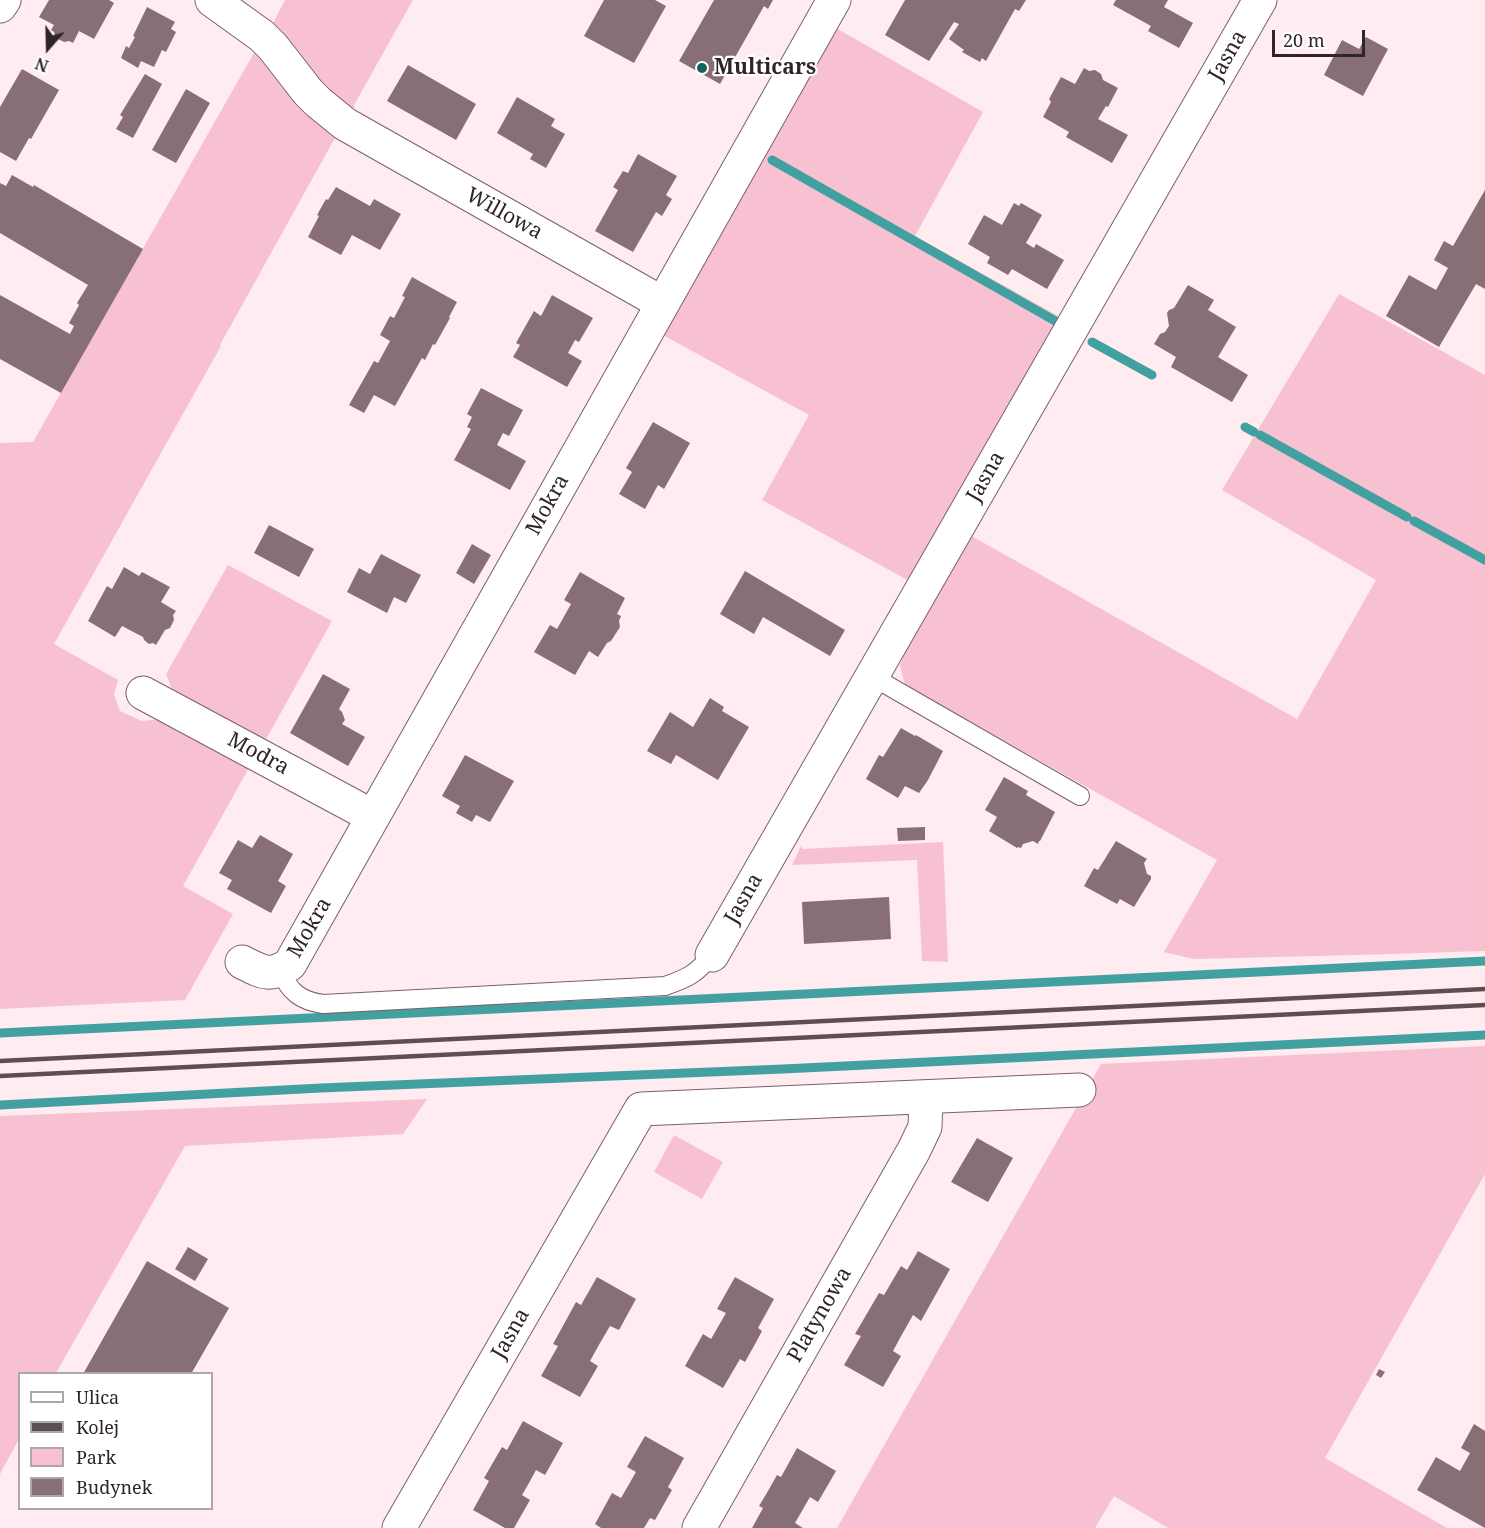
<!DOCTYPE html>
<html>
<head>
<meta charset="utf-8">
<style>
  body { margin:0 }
  #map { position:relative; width:1485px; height:1528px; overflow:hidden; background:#feecf1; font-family:"Noto Serif",serif }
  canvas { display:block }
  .legend { position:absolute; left:18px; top:1372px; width:195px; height:138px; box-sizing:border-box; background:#fff; border:2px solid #aca7a9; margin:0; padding:8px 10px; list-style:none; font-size:18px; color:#2f2427 }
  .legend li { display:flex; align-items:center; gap:12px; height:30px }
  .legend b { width:30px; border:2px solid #aca7a9 }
  .north { position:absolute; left:18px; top:18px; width:60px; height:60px; -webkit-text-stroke:4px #fff; paint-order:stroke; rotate:200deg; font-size:16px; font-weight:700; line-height:24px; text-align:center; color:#2f2427 }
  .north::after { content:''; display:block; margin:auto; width:21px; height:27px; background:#2f2427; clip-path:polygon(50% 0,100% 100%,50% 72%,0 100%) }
  .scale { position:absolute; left:1272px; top:30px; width:93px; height:27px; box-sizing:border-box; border:3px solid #2f2427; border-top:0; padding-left:8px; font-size:18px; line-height:21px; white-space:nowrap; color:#2f2427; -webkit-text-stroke:4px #fff; paint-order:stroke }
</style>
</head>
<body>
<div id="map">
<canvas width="1485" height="1528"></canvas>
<ul class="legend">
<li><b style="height:8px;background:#fff"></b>Ulica</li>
<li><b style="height:8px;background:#5c4f53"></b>Kolej</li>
<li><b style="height:16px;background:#f8c1d1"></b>Park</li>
<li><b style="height:16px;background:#886f76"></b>Budynek</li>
</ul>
<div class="north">N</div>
<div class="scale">20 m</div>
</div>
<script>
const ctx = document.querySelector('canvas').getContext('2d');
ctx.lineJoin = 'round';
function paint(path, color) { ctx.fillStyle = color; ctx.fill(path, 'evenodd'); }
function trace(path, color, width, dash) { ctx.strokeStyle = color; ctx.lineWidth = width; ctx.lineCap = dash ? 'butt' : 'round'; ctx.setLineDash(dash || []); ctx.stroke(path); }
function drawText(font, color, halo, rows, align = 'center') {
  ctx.font = font + ' "Noto Serif",serif'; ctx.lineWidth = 4.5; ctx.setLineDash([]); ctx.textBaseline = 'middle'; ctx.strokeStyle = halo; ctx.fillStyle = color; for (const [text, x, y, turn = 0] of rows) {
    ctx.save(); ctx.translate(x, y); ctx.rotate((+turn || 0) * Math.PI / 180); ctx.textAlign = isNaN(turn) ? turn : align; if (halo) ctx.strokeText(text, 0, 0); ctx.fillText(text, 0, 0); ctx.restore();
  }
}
paint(new Path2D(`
  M285 0H413L354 105V113L349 116 270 29Z
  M836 28 983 112 915 236 1062 318 911 582 762 500 809 415 661 334Z
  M255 51 281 86 307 114 336 136 220 345 221 346 54 644 118 680 114 694 120 711 142 721 161 719 250 766 183 886 233 914 185 1000 0 1009V443L33 442Z
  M1339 294 1485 375V951L1358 955 1194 959 1164 952 1217 860 905 685 900 666 907 643 968 534 1297 719 1376 580 1222 490Z
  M228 565 332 621 264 743 174 695 166 674Z
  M943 842 948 962 922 961 917 860 792 865 801 846 803 849Z
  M1485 1046V1174L1325 1458 1447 1528H1168L1114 1496 1095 1528H837L1101 1064Z
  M427 1099 403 1134 185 1146 56 1373 20 1374 19 1439 0 1474V1116Z
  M674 1135 723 1162 702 1199 654 1172Z`), '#f8c1d1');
trace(new Path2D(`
  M772 160 1057 322
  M1092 342 1152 375
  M1245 427 1254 432
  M1260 435 1407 517
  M1414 521 1485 560
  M0 1033 1485 961
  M0 1105 321 1088 783 1069 1485 1035`), '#42a1a0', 9);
paint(new Path2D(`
  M49 0H109L114 3 94 39 79 31 73 43 69 41 64 42 56 38 54 32 51 30 54 25 39 17Z
  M604 0H655L666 6 634 63 584 36Z
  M714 0H773L768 9 764 6 720 84 679 61Z
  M905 0H1026L1019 11 1015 9 986 61 982 58 980 62 962 52 964 50 949 39 959 24 954 22 929 61 885 35Z
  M1116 0H1168L1164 7 1193 23 1179 48 1148 31 1151 26 1113 5Z
  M147 7 175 22 171 29 176 32 166 52 162 50 154 67 141 61 138 68 121 58 126 46 129 48 135 37 133 36Z
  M1366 37 1388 49 1363 96 1324 75 1342 40 1359 49Z
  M408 65 476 104 456 140 387 101Z
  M1084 68 1089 71 1095 70 1101 74 1103 80 1118 88 1108 107 1106 106 1098 119 1128 135 1112 163 1066 137 1069 132 1043 117 1051 102 1049 99 1061 77 1075 84Z
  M22 69 59 90 31 139 29 138 16 161 0 152V107Z
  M145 74 162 84 133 138 116 129 123 117 120 115Z
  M186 89 210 103 176 163 152 150Z
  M517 97 555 119 551 126 565 134 546 168 530 159 533 154 497 133Z
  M638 154 677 176 666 195 672 199 662 216 656 212 633 252 595 231 618 190 613 187 623 171 628 173Z
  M12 175 33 187 34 185 143 249 61 393 0 359V295L70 334 74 326 69 323 79 305 77 303 88 285 0 233V183L6 186Z
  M336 187 370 206 374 199 401 214 380 250 352 235 341 255 308 237 319 216 317 215 326 199 328 200Z
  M1485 190V289L1476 284 1439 347 1386 316 1409 275 1436 290 1448 268 1434 260 1444 241 1453 246Z
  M1014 203 1019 206 1021 203 1042 215 1026 243 1034 248 1036 244 1064 260 1047 289 1012 269 1008 275 987 263 990 257 968 244 984 215 1002 225Z
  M412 277 457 302 449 317 450 318 435 345 433 344 425 360 422 358 395 406 374 395 364 413 349 405 374 361 378 363 390 341 380 335 390 316 394 318 405 297 402 296Z
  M1188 285 1214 300 1208 310 1236 327 1218 357 1248 375 1232 402 1171 367 1176 357 1154 344 1160 334 1165 332 1169 326 1167 313 1169 310 1174 308Z
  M552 295 593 318 579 342 575 340 568 353 582 361 567 387 513 357 520 345 516 343 534 311 541 316Z
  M481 388 523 410 509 436 503 433 497 445 526 461 510 490 454 460 471 429 467 427 472 417 467 414Z
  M653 422 690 443 664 489 658 485 645 509 619 494 632 472 626 468Z
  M269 525 314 549 299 577 254 553Z
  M472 544 491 555 474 584 456 573Z
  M381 554 421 575 406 603 394 597 387 613 347 592 359 568 370 574Z
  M124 567 139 576 142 572 170 587 161 602 176 611 173 615 174 620 170 628 165 630 156 645 153 643 149 644 144 640 143 637 122 626 115 637 88 621 107 586 112 589Z
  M745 571 845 630 830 656 763 617 754 634 720 614Z
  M580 572 625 598 617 614 621 616 619 621 620 627 611 641 607 643 598 657 589 651 575 675 534 652 550 625 557 629 571 604 564 600Z
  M323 674 350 689 339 709 342 712 345 720 342 724 365 737 348 766 290 733Z
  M710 698 724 707 722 711 749 727 718 780 676 755 671 764 647 751 670 712 693 727Z
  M901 728 915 736 916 735 943 751 928 780 919 793 905 786 898 798 866 779 879 755 883 757Z
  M465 755 514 781 490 822 476 815 472 822 456 813 460 806 442 796Z
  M1004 777 1028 791 1026 795 1055 812 1040 841H1039L1038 844 1033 841 1023 844 1021 848 1018 847 1017 848 989 831 997 817 985 810Z
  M925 827V840L898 841 897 828Z
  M260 835 293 854 278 881 286 886 271 913 227 889 232 880 219 873 238 840 252 848Z
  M1116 841 1147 859 1144 863 1147 874 1151 876V879L1134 907 1120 899 1117 904 1084 886 1094 868 1098 870Z
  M889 897 891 939 804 944 802 902Z
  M977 1138 1013 1158 988 1202 951 1182Z
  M188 1247 208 1259 195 1281 175 1269Z
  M918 1251 950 1269 921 1321 913 1315 900 1338 893 1351 901 1356 883 1387 844 1365 861 1336 855 1334 879 1293 884 1295 901 1266 907 1270Z
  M147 1261 229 1308 191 1374H83Z
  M597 1277 636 1299 619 1330 610 1326 600 1343 590 1361 598 1366 580 1397 541 1376 558 1346 553 1344 576 1302 581 1305Z
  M735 1277 774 1299 758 1328 762 1331 754 1346 745 1362 740 1359 723 1388 685 1366 703 1334 711 1339 726 1313 717 1309Z
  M1379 1369 1385 1372 1381 1378 1376 1375Z
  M523 1421 563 1443 545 1475 536 1470 529 1483 522 1495 530 1500 514 1528H505L473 1510 489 1481 484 1478 502 1447 507 1450Z
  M1474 1424 1485 1431V1528L1417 1490 1436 1457 1460 1471 1470 1453 1461 1448Z
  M645 1436 684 1458 668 1487 672 1490 655 1520 650 1518 644 1528H601L595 1524 612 1493 621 1498 636 1472 627 1467Z
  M797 1448 836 1471 818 1502 810 1497 795 1523 803 1528H752L763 1508 759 1506 768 1491 777 1475 781 1477Z`), '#886f76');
const lane = new Path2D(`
  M873 677 1080 796
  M281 971C289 992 301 1001 323 1004L665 986C688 978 696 974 712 955`);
const street = new Path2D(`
  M212 0 262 36 273 47 308 92 318 102 345 124 662 303
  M0 6 4 0
  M143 693 372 816
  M712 955 1260 0
  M242 962C262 972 270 978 290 964L834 0
  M399 1528 641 1109 1079 1090
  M699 1528 914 1150 925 1127 926 1098`);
trace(lane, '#7a6168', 20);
trace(street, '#7a6168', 35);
trace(lane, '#fff', 18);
trace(street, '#fff', 33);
trace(new Path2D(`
  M0 1061 1485 989
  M0 1076 1485 1005`), '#5c4f53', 4.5);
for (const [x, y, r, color] of [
  [702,68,6,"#136361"]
]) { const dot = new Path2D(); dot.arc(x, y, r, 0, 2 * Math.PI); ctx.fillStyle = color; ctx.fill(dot); trace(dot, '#fff', 2); }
drawText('21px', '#2f2427', '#fff', [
  ["Jasna",1228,56,-60],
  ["Willowa",504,214,29],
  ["Jasna",986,477,-60],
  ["Mokra",548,505,-61],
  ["Modra",258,754,28],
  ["Jasna",744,899,-60],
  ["Mokra",310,928,-60],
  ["Platynowa",820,1315,-60],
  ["Jasna",511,1334,-60]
]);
drawText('bold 21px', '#2f2427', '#fff', [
  ["Multicars",714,68]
], 'left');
</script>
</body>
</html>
